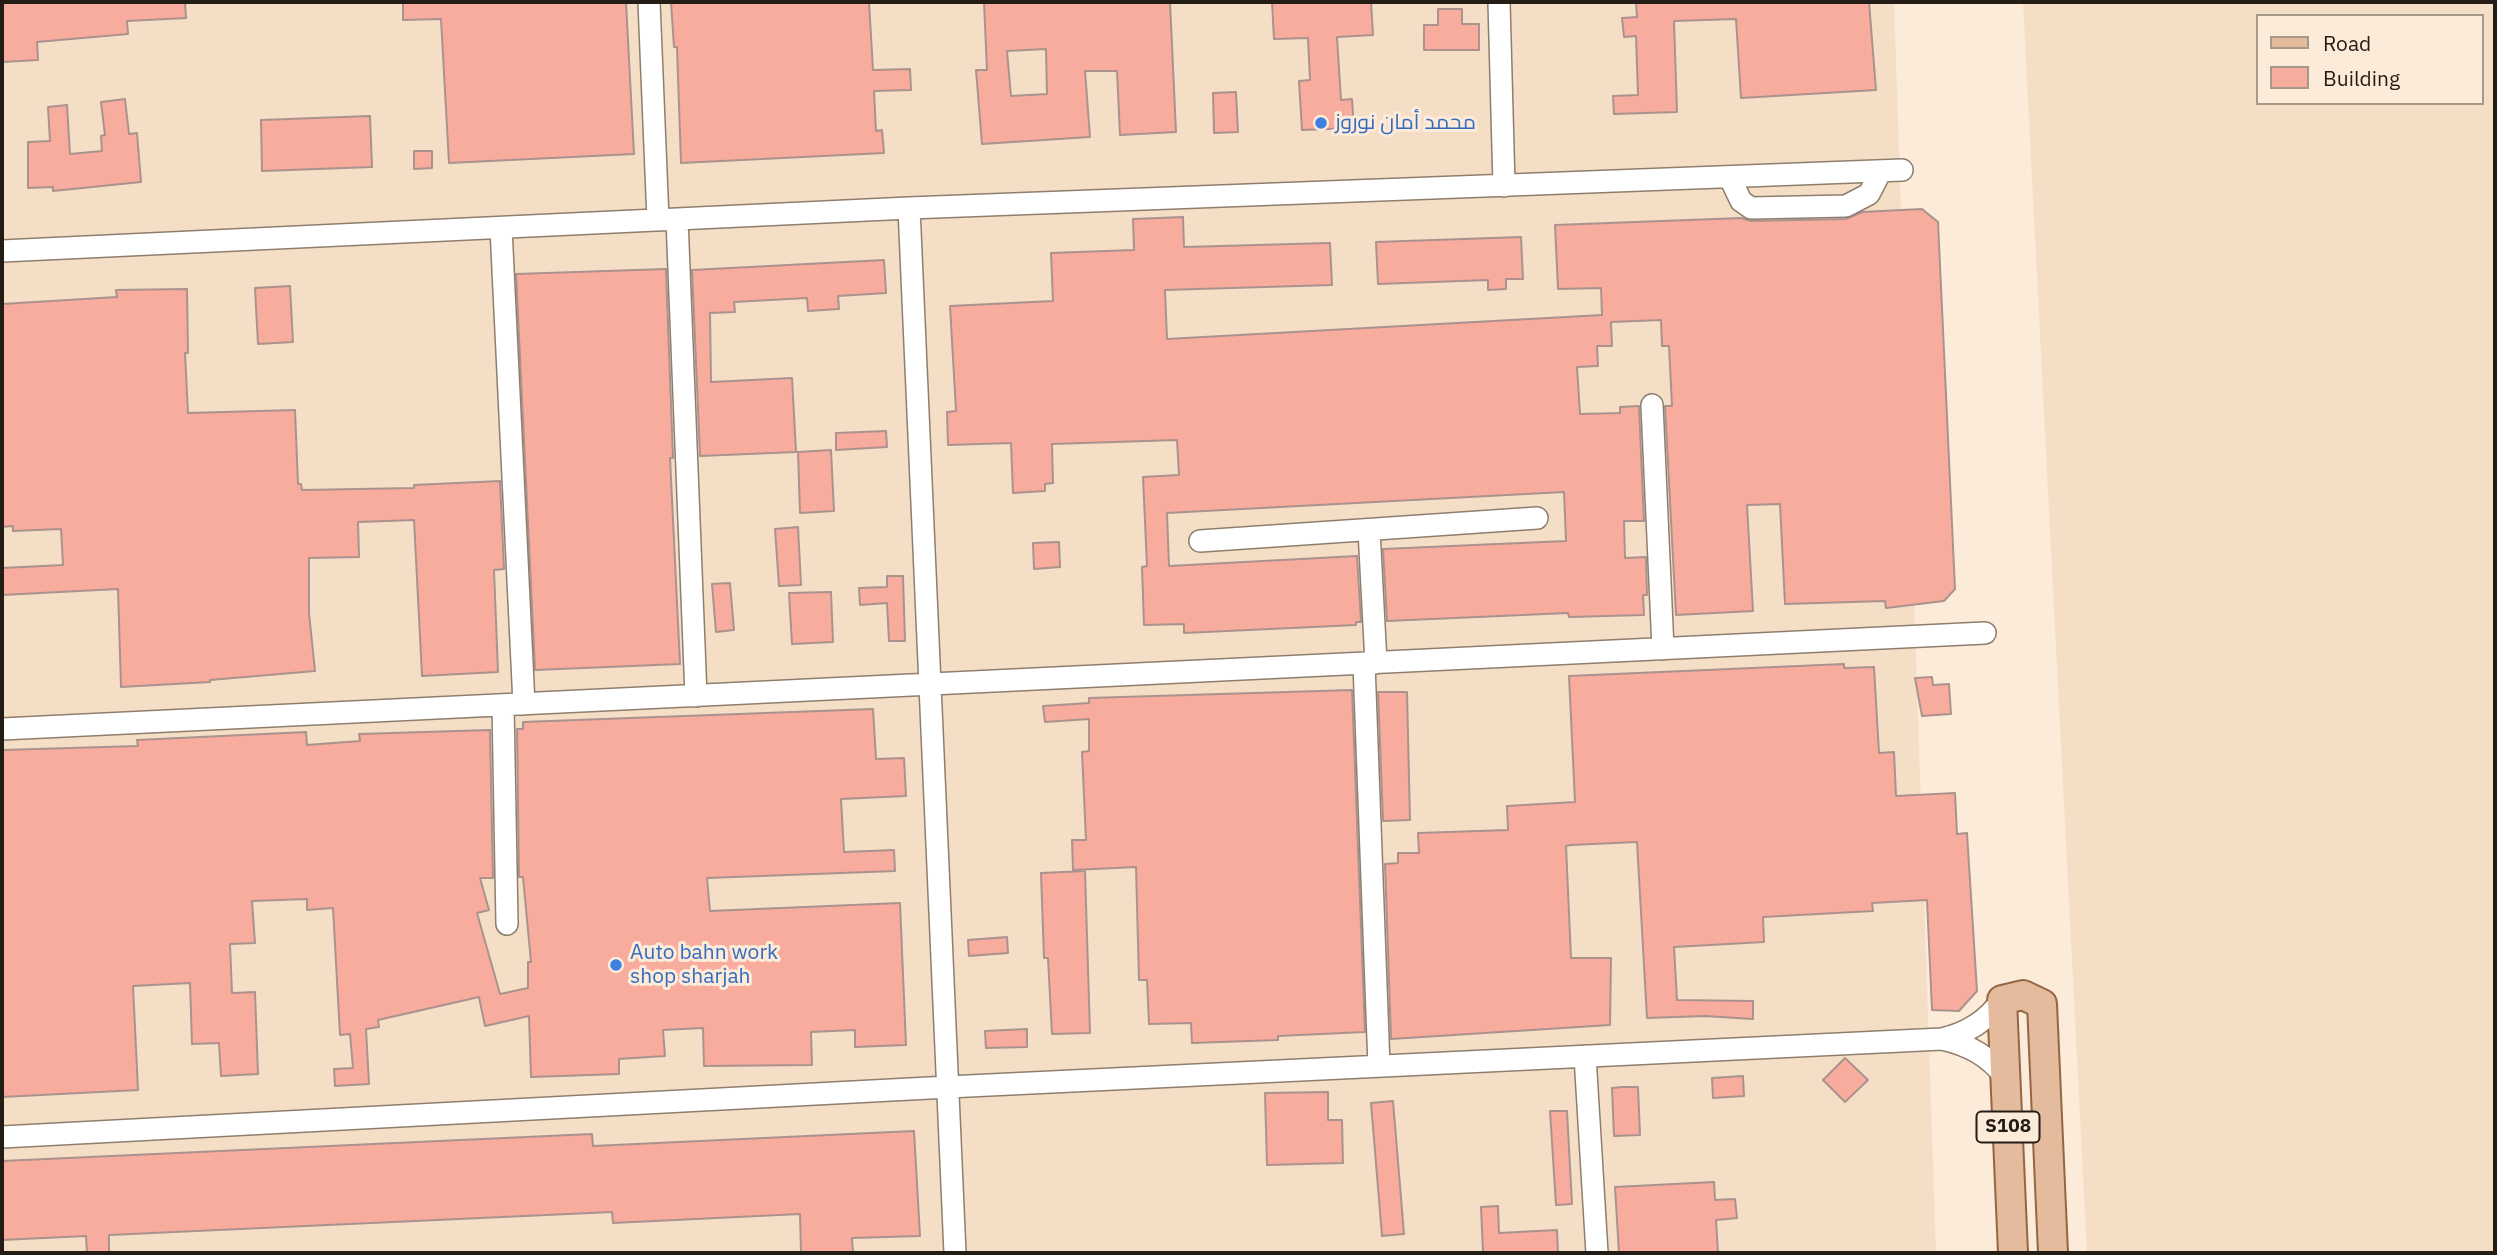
<!DOCTYPE html>
<html>
<head>
<meta charset="utf-8">
<style>
  body { margin:0 }
  #map { position:relative; width:2497px; height:1255px; overflow:hidden; background:#fcebd8; font-family:"IBM Plex Sans",sans-serif }
  canvas { display:block }
  .frame { position:absolute; inset:0; border:4px solid #231d16; pointer-events:none }
  .legend { position:absolute; left:2256px; top:14px; width:228px; height:91px; box-sizing:border-box; background:#fcebd8; border:2px solid #a5998a; margin:0; padding:9px 12px; list-style:none; font-size:21px; color:#231d16 }
  .legend li { display:flex; align-items:center; gap:14px; height:35px }
  .legend b { width:35px; border:2px solid #a5998a }
</style>
</head>
<body>
<div id="map">
<canvas width="2497" height="1255"></canvas>
<div class="frame"></div>
<ul class="legend">
<li><b style="height:9px;background:#e5bb9d"></b>Road</li>
<li><b style="height:19px;background:#f7ac9e"></b>Building</li>
</ul>
</div>
<script>
const ctx = document.querySelector('canvas').getContext('2d');
ctx.lineJoin = 'round';
function paint(path, color) { ctx.fillStyle = color; ctx.fill(path, 'evenodd'); }
function trace(path, color, width, dash) { ctx.strokeStyle = color; ctx.lineWidth = width; ctx.lineCap = dash ? 'butt' : 'round'; ctx.setLineDash(dash || []); ctx.stroke(path); }
function drawText(font, color, halo, rows, align = 'center') {
  ctx.font = font + ' "IBM Plex Sans",Cairo,sans-serif'; ctx.lineWidth = 6; ctx.setLineDash([]); ctx.textBaseline = 'middle'; ctx.strokeStyle = halo; ctx.fillStyle = color; for (const [text, x, y, turn = 0] of rows) {
    ctx.save(); ctx.translate(x, y); ctx.rotate((+turn || 0) * Math.PI / 180); ctx.textAlign = isNaN(turn) ? turn : align; if (halo) ctx.strokeText(text, 0, 0); ctx.fillText(text, 0, 0); ctx.restore();
  }
}
paint(new Path2D(`
  M2 2H1894L1936 1253H2Z
  M2023 2H2495V1253H2087ZM2257 16H2481V103H2257Z`), '#f5dec6');
const building = new Path2D(`
  M2 2H185L186 18 127 21 128 34 37 42 38 60 2 62Z
  M403 2H626L634 154 449 163 441 19 403 20Z
  M671 2H869L873 70 910 69 911 90 874 91 876 131 882 130 884 153 681 163 677 47H674Z
  M984 2H1170L1176 132 1120 135 1117 71H1085L1090 137 982 144 976 70H987ZM1046 49 1047 94 1011 96 1007 51Z
  M1272 2H1371L1373 35 1337 37 1341 100 1352 99 1354 128 1302 130 1299 81 1310 80 1308 38 1274 39Z
  M1636 2H1869L1876 90 1741 98 1736 19 1674 21 1677 112 1614 114 1613 96 1638 95 1636 36 1624 37 1622 18 1637 17Z
  M1438 9H1462V24H1479V50H1424V25H1438Z
  M1236 92 1238 132 1214 133 1213 93Z
  M125 99 129 134 137 133 141 182 53 191V187L28 188V142L50 141 48 107 67 105 70 154 102 151 101 136 105 135 101 102Z
  M370 116 372 167 262 171 261 120Z
  M414 151H432V168L414 169Z
  M1922 209 1938 222 1955 589 1944 601 1886 608 1885 601 1785 604 1780 504 1747 505 1753 611 1676 615 1665 406H1672L1669 346H1662L1661 320 1611 322 1612 346H1597L1598 366 1577 367 1580 414 1620 413V407L1639 406 1644 521H1624L1625 558 1646 557 1647 595H1643L1644 615 1569 617 1568 613 1387 621 1383 549 1566 541 1564 492 1167 513 1169 566 1357 556 1361 622H1356V625L1184 633V624L1144 625 1142 567 1147 566 1143 477 1179 475 1177 440 1052 444 1053 483 1045 484V491L1013 493 1011 443 948 445 947 412 956 411 950 306 1053 301 1051 253 1134 250 1133 219 1183 217 1184 247 1330 243 1332 285 1165 290 1167 339 1602 315 1601 288 1558 289 1555 225 1742 218 1751 221 1846 219 1862 212Z
  M1521 237 1523 279H1506V289L1488 290V280L1378 284 1376 242Z
  M884 260 886 293 838 296 839 309 808 311 807 298 734 302 735 312 710 313 711 382 792 378 796 452 700 456 692 270Z
  M666 269 673 458H670L680 664 535 670 516 274Z
  M290 286 293 342 258 344 255 288Z
  M187 289 188 353H185L188 413 295 410 298 484H301L302 490 414 488V485L500 481 504 569 494 570 498 672 422 676 414 520 358 522 359 557 309 558V613L315 671 210 680V682L121 687 118 589 2 595V568L63 565 61 529 13 531V526L2 527V304L117 297 116 290Z
  M886 431 887 447 836 450V433Z
  M831 450 834 511 800 513 798 452Z
  M798 527 801 585 779 586 775 529Z
  M1059 542 1060 567 1034 569 1033 543Z
  M887 576H903L905 641H889L887 603 860 605 859 588 887 587Z
  M730 583 734 630 716 632 712 584Z
  M831 592 833 642 792 644 789 593Z
  M1844 664V668L1874 667 1879 753 1894 752 1896 796 1955 793 1957 834 1967 833 1977 991 1959 1011 1932 1010 1927 900 1872 903 1873 911 1763 917 1764 942 1674 947 1677 1000 1753 1001V1019L1705 1016 1647 1018 1637 842 1571 845 1566 846 1571 958H1611L1610 1025 1391 1039 1385 864 1398 863V853H1419L1418 833 1508 830 1507 806 1575 802 1569 676Z
  M1932 677 1933 685 1949 684 1951 714 1922 716 1915 678Z
  M1352 690 1365 1032 1278 1036V1040L1192 1043 1191 1023 1149 1024 1147 980H1139L1136 867 1073 870 1072 840H1086L1082 752 1089 751V719L1045 722 1043 706 1089 703V698Z
  M1378 692H1407L1410 820 1383 821Z
  M873 709 876 759 904 758 906 796 841 799 844 852 894 850 895 871 707 878 710 911 900 903 906 1045 855 1047V1030L811 1032 812 1065 704 1066 703 1028 663 1030 665 1056 619 1059V1074L531 1077 529 1016 485 1026 479 997 378 1020 379 1027 366 1029 369 1084 335 1086 334 1069 353 1068 350 1034 340 1035 333 908 307 910V899L252 901 255 943 230 944 232 993 255 992 258 1074 221 1076 219 1043 192 1044 190 983 133 986 138 1090 2 1097V750L138 746 137 740 306 732 307 745 360 741 359 734 490 730 493 878H480L489 910 477 913 500 994 528 988V962H531L523 877H519L517 729H523V722Z
  M1085 871 1090 1033 1052 1034 1048 958H1044L1041 873Z
  M1007 937 1008 953 969 956 968 940Z
  M1027 1029V1047L986 1048 985 1031Z
  M1845 1058 1868 1080 1845 1102 1823 1080Z
  M1743 1076 1744 1096 1713 1098 1712 1078Z
  M1623 1087H1638L1640 1135 1614 1136 1612 1088Z
  M1328 1092V1120H1342L1343 1163 1267 1165 1265 1093Z
  M1393 1101 1404 1234 1382 1236 1371 1103Z
  M1550 1111H1567L1572 1204 1556 1205Z
  M914 1131 920 1236 852 1238 853 1253H801L800 1214 613 1223 612 1212 109 1235V1253H87L86 1236 2 1240V1161L592 1134 593 1146Z
  M1714 1182 1715 1200 1735 1199 1737 1218 1716 1220 1718 1253H1619L1615 1187Z
  M1498 1206 1499 1233 1557 1230 1558 1253H1483L1481 1207Z`);
paint(building, '#f7ac9e');
trace(building, '#ab928e', 2);
const minor = new Path2D(`
  M649 2 658 220
  M1499 2 1504 186
  M1730 178 1741 201 1751 208 1846 206 1869 194 1881 171
  M909 208 955 1253
  M677 219 696 696
  M501 228 524 704
  M2 251 909 208 1902 170
  M1652 405 1663 649
  M1369 530 1376 663
  M1200 541 1537 518
  M1364 664 1379 1066
  M503 705 507 924
  M2 729 1985 633
  M1942 1039C1969 1045 1989 1056 2006 1078
  M1585 1056 1597 1253
  M2 1137 948 1087 1942 1039C1968 1033 1986 1021 2002 1000`);
const major = new Path2D(`
  M2013 1253 2002 1000 2023 995 2042 1004 2053 1253`);
trace(minor, '#8e7e6e', 24);
trace(major, '#956643', 32);
trace(minor, '#fff', 21);
trace(major, '#e5bb9d', 28);
for (const [x, y, r, color] of [
  [1321,123,7,"#3f7fe0"],
  [616,965,7,"#3f7fe0"]
]) { const dot = new Path2D(); dot.arc(x, y, r, 0, 2 * Math.PI); ctx.fillStyle = color; ctx.fill(dot); trace(dot, '#fcebd8', 2.5); }
for (const [x, y, w] of [
  [2008,1127,63]
]) { const box = new Path2D(); box.roundRect(x - w / 2, y - 15.5, w, 31, 5); ctx.fillStyle = '#fcebd8'; ctx.fill(box); trace(box, '#231d16', 2); }
drawText('bold 19px', '#231d16', null, [
  ["S108",2008,1127]
]);
drawText('21px', '#366cbe', '#fcebd8', [
  ["محمد أمان نوروز",1335,123],
  ["Auto bahn work",630,953],
  ["shop sharjah",630,977]
], 'left');
</script>
</body>
</html>
